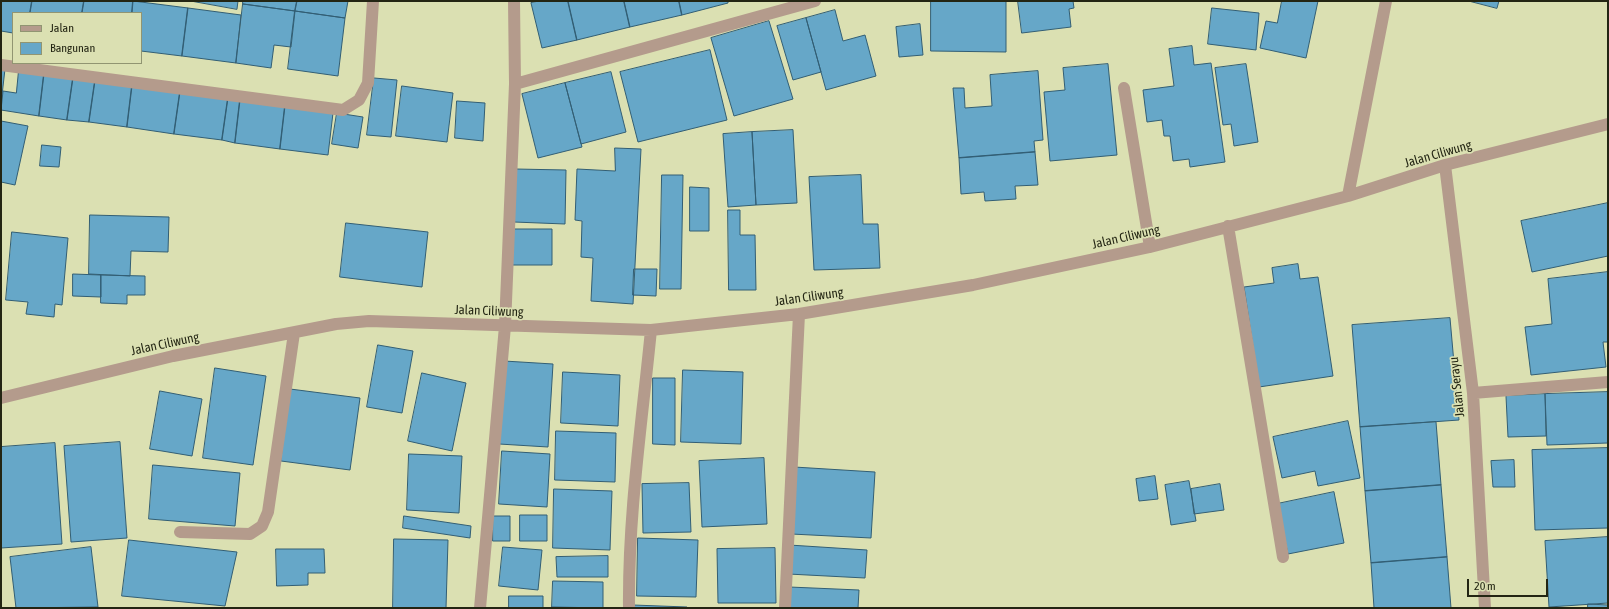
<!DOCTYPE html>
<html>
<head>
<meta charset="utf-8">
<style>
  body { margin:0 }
  #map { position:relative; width:1609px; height:609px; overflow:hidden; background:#dbe0b2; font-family:"Asap Condensed",sans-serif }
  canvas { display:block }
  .frame { position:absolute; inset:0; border:2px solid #232513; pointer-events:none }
  .legend { position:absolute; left:12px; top:12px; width:130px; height:52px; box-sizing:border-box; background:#dbe0b2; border:1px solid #919572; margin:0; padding:5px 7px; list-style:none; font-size:12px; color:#232513 }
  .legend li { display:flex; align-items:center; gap:8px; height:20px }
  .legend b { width:20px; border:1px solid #919572 }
  .scale { position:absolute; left:1467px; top:579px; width:81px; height:18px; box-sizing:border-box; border:2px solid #232513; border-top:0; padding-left:5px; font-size:12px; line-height:14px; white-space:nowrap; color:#232513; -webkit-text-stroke:3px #dbe0b2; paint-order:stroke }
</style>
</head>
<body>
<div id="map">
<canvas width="1609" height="609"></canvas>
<div class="frame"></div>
<ul class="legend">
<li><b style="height:5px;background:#b49b8c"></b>Jalan</li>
<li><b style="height:11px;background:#66a7c8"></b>Bangunan</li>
</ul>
<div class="scale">20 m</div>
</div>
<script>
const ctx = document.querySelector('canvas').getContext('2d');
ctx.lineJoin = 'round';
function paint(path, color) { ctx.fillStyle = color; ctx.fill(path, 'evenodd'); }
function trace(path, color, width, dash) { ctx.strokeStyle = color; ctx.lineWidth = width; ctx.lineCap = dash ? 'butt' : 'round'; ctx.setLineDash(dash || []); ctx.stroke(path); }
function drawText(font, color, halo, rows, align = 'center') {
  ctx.font = font + ' "Asap Condensed",sans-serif'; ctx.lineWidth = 3.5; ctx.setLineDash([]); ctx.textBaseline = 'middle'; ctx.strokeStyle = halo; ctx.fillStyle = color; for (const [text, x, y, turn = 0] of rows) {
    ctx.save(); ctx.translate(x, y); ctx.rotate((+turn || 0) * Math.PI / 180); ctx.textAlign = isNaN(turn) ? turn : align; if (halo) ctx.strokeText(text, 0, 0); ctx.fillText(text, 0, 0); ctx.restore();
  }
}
const building = new Path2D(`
  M1 1H32L30 13H13V33L1 31Z
  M32 1H84L82 13H30Z
  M84 1H133L132 13H82Z
  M133 1 188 8 182 56 141 51V13H132Z
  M191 1H238L237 9Z
  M243 1H297L295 11 243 4Z
  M297 1H348L345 18 295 11Z
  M539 1H568L577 40 542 48 531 3Z
  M568 1H624L630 27 577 40Z
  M624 1H679L682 15 630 27Z
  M679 1H728V3L682 15Z
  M931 1H1006V52L931 51Z
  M1018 1H1073L1074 8 1069 9 1071 27 1022 33Z
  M1282 1H1318L1306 58 1260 48 1266 21 1277 23Z
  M1469 1H1499L1497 8Z
  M243 4 295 11 291 47 274 45 271 68 236 63Z
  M188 8 241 15 236 63 182 56Z
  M1212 8 1259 13 1256 50 1208 44Z
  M835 10 843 41 865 35 876 76 826 90 806 18Z
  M295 11 345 18 338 76 288 69Z
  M806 18 821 72 793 80 777 26Z
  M769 21 793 99 734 116 711 38Z
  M920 24 923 55 899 57 896 27Z
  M1192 46 1194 65 1211 63 1225 162 1190 167 1189 159 1173 161 1170 136H1164L1162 120 1147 122 1143 90 1174 86 1169 49Z
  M710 50 727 120 638 142 620 72Z
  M1108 64 1117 155 1050 161 1044 92 1065 90 1063 68Z
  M1246 64 1258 142 1234 146 1231 124 1223 125 1215 68Z
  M1 69H5L1 104Z
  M19 70 44 74 39 116 1 110 3 91 16 93Z
  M1038 71 1043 140 1034 141 1035 152 959 158 953 88H964L965 108 992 106 990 75Z
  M611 72 626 132 581 144 565 83Z
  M44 74 73 78 67 120 39 116Z
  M73 78 95 81 89 122 67 120Z
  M374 78 397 80 391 137 367 135Z
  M95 81 132 86 127 127 89 122Z
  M565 83 582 147 538 158 522 94Z
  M132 86 180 92 174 134 127 127Z
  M402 86 453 93 447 142 396 136Z
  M180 92 228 98 222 140 174 134Z
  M228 98 240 100 235 143 222 140Z
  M240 100 285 106 280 149 235 143Z
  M457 101 485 103 483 141 455 138Z
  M285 106 333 113 328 155 280 149Z
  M337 113 363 117 358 148 332 144Z
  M1 121 28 126 15 185 1 182Z
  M793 130 797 203 756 205 752 132Z
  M752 132 756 205 728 207 723 134Z
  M42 145 61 147 59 167 40 166Z
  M615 148 641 149 633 304 591 301 593 258 581 257 582 221 575 220 577 169 615 171Z
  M1035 152 1038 185 1015 186 1016 199 985 201 984 192 961 194 959 158Z
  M515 169 566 170 565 224 514 222Z
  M662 175H683L681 289H660Z
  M861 175 863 224H878L880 268 814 270 809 177Z
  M690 187 709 188V231H690Z
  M1608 203V256L1532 272 1521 221Z
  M728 210H740V235H755L756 290H729Z
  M90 215 169 217 168 252 131 251 130 276 89 274Z
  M346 223 428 232 422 287 340 277Z
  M512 229H552V265H512Z
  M12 232 68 238 62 305 55 304 54 317 26 314 28 302 6 300Z
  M1298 264 1300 279 1318 277 1333 376 1259 387 1244 287 1274 283 1272 268Z
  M634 269H657L656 296 633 295Z
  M1608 272V342H1603L1606 367 1531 375 1525 327 1552 324 1548 279Z
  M73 274 101 275V297L73 296Z
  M101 275 145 276V295H127V304L101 303Z
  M1450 318 1459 420 1360 427 1352 325Z
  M378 345 413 351 402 413 367 407Z
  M504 361 553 364 548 447 499 444Z
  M215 368 266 376 253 465 203 458Z
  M683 370 743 372 741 444 681 442Z
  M563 372 620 375 618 426 561 423Z
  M422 373 466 383 452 451 408 441Z
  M653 378H675V445L653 444Z
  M290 389 360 398 350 470 281 461Z
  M160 391 202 399 192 456 150 449Z
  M1608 392V443L1547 445 1545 394Z
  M1545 394 1546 436 1508 437 1506 396Z
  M1348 421 1360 478 1318 486 1315 471 1282 478 1273 437Z
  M1436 422 1441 485 1365 491 1360 427Z
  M556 431 616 433 615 482 555 480Z
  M120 442 127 538 71 542 64 446Z
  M55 443 62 544 1 548V447Z
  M1608 448V528L1535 530 1532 450Z
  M502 451 550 454 547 507 499 504Z
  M409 454 462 456 459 513 407 510Z
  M764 458 767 524 702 527 699 461Z
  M1514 460 1515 487H1493L1491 461Z
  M153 465 240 473 235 526 149 519Z
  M794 467 875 472 871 538 791 534Z
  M1155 476 1158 499 1139 501 1136 479Z
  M1189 481 1196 521 1171 525 1165 485Z
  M689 483 691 532 643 533 642 484Z
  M1220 484 1224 510 1194 514 1191 489Z
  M1441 485 1447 557 1371 563 1365 491Z
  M554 489 612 491 610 550 553 548Z
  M1334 492 1344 543 1288 554 1277 504Z
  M520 515H547V541H520Z
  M404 516 471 526 470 538 403 528Z
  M493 516H510V541H493Z
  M1608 537V603L1549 607 1545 541Z
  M638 538 698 540 696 597 637 596Z
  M394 539 448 540 446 608H393Z
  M129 540 237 552 225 606 122 596Z
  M789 545 867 550 865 578 788 574Z
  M91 547 98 607 16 608 10 557Z
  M503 547 542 550 538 590 499 586Z
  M775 548 776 603H718L717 549Z
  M276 549H324L325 573H308V585L277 586Z
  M608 556V577H557L556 557Z
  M1447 557 1451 608H1374L1371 563Z
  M553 581 603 582V608L552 607Z
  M789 587 859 590 858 608H789Z
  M509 596H543V608H509Z
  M1588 604 1608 605V608H1588Z
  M633 605 687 607 686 608H633Z`);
paint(building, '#66a7c8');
trace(building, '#325e74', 1);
trace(new Path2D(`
  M1 65 343 110 359 100 368 83 373 1
  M515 84 815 1
  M1124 88 1150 247
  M1445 165 1473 393 1485 608
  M1348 196 1386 1
  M1228 226 1283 557
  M1473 393 1608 382
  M1 398 173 356 336 324 369 321 651 330 799 314 973 285 1150 247 1348 196 1445 165 1608 124
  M180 532 250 534 262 526 268 512 294 333
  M480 608 505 326 515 84 514 1
  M629 608C628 515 642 422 651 330
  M785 608 799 314`), '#b49b8c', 12);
drawText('13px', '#232513', '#dbe0b2', [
  ["Jalan Ciliwung",1438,154,-16],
  ["Jalan Ciliwung",1126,237,-13],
  ["Jalan Ciliwung",809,297,-8],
  ["Jalan Ciliwung",489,311,2],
  ["Jalan Ciliwung",165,344,-12],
  ["Jalan Serayu",1457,387,-96]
]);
</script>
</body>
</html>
